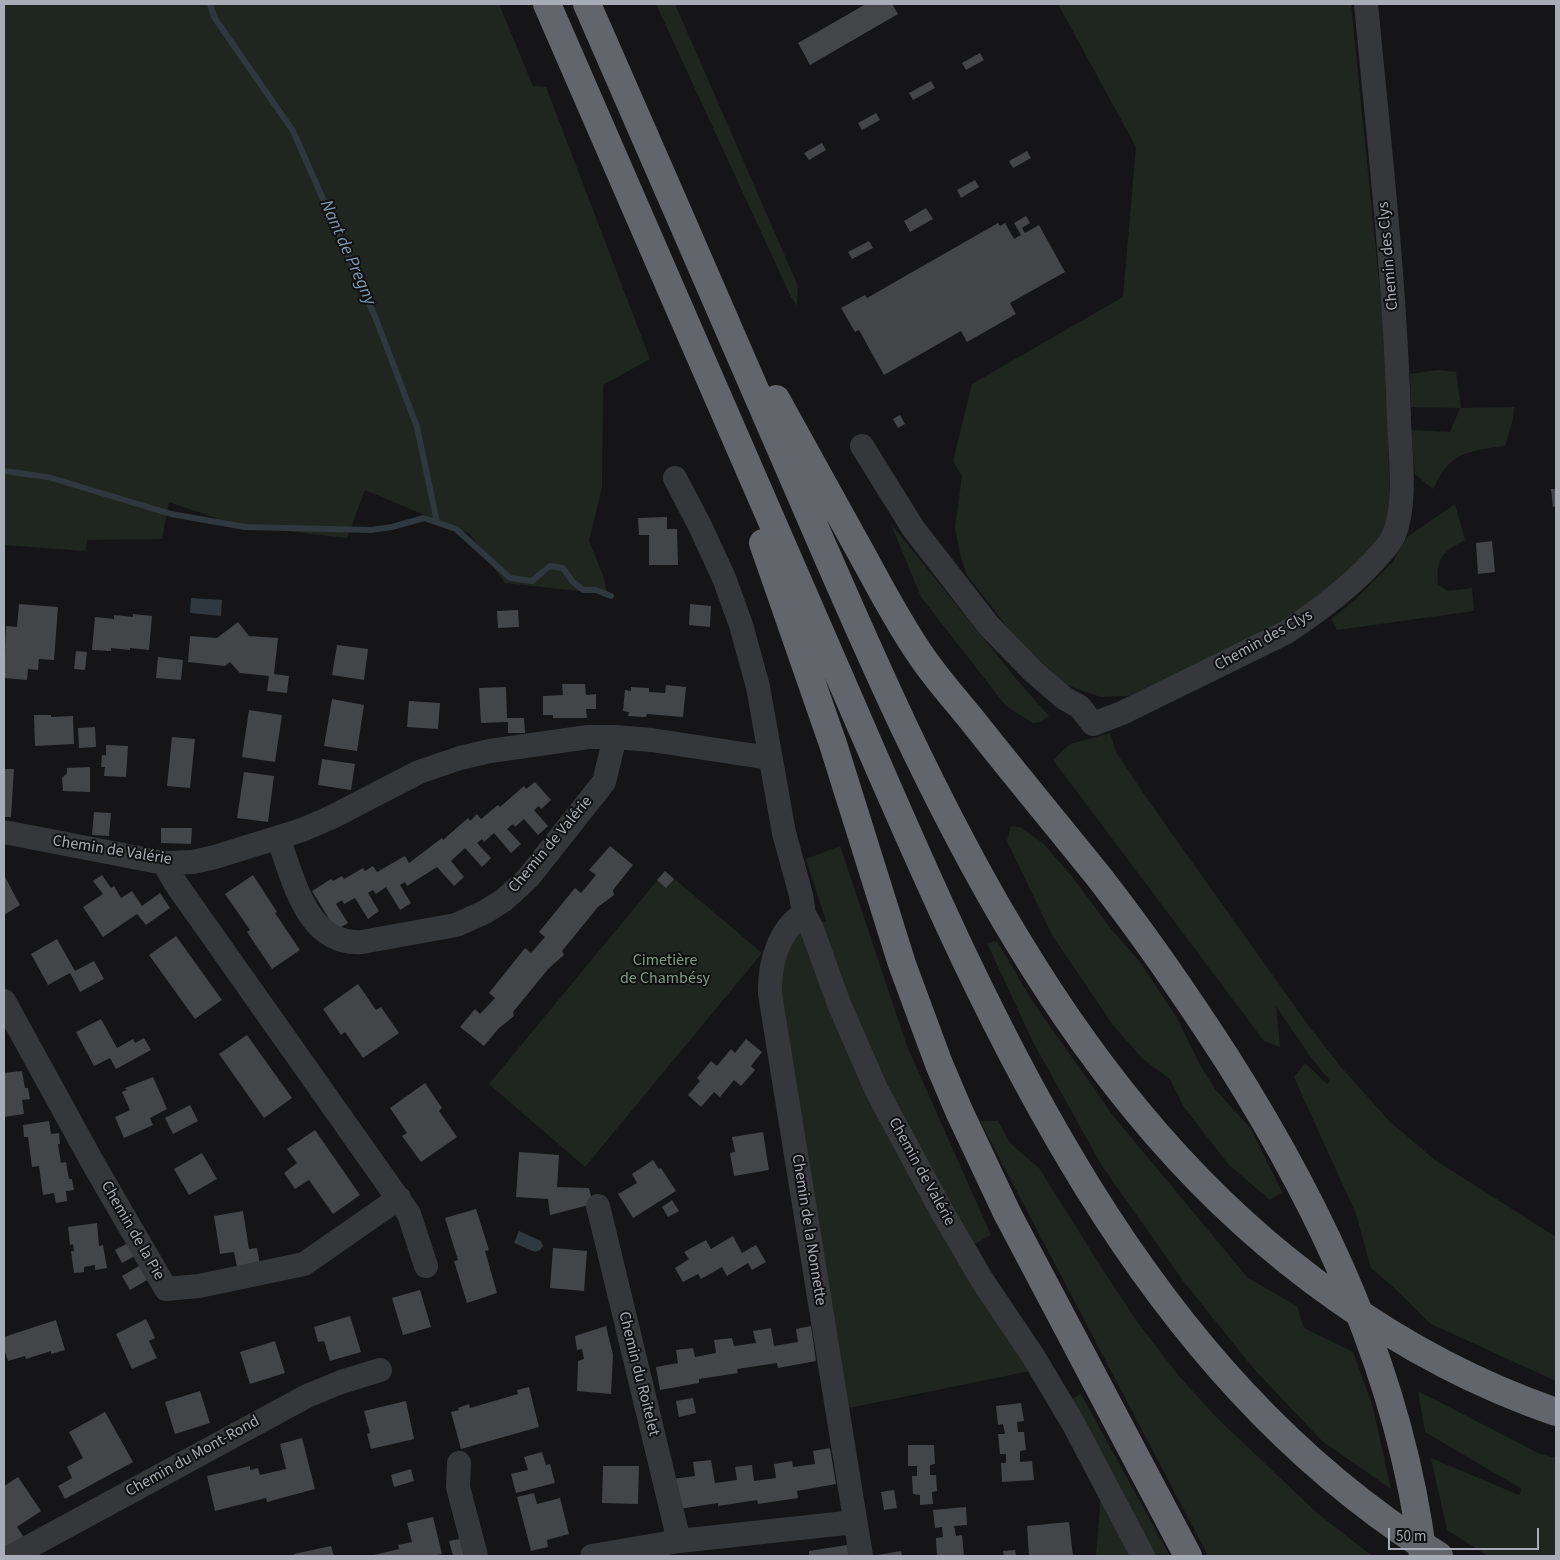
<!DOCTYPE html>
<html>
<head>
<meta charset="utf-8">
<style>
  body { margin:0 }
  #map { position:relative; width:1560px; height:1560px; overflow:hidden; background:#151517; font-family:"Source Sans 3",sans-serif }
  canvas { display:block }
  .frame { position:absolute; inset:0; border:5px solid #a8acb6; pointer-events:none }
  .scale { position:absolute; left:1388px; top:1528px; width:151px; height:22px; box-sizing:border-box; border:2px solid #a8acb6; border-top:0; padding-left:6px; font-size:15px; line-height:18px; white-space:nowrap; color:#a8acb6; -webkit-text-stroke:4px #101012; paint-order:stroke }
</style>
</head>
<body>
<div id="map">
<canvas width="1560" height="1560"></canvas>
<div class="frame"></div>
<div class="scale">50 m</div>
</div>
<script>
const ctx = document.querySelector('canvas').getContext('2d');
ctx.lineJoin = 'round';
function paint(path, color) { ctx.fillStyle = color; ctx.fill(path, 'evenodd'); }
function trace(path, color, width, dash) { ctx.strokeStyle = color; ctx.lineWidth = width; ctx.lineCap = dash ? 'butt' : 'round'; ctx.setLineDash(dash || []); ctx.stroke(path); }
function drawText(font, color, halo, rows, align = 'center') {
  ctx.font = font + ' "Source Sans 3",sans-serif'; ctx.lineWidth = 4; ctx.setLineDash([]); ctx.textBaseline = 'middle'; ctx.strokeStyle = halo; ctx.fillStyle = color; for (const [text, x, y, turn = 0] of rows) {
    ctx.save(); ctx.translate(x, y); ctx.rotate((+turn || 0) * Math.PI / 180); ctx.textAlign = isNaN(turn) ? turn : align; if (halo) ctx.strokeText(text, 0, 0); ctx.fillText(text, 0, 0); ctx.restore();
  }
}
paint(new Path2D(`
  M4 4H499L533 86 546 87 650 359 603 385 602 487 589 541 604 578 607 594 505 583 470 534 365 490 347 538 236 525 169 502 162 539 87 540 86 551 4 545Z
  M656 4H675L798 286 797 306 791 297Z
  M1058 4H1351L1386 350 1390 512 1382 536 1374 549 1304 610 1227 651 1128 696 1101 697 1066 685 1011 632 967 575 960 554 955 528 962 476 953 461 972 384 1123 297 1136 147Z
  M1437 370 1456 372 1461 408 1514 407 1513 419 1505 446C1484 449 1462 450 1447 466 1441 472 1437 482 1433 489L1415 474 1411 430 1450 432 1460 408 1411 407 1410 374Z
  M1455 504 1465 540C1442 553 1436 557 1438 584L1447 591 1472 588 1474 611 1337 630 1331 619 1353 602 1392 563 1407 537Z
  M891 524 1018 681 1049 716 1041 722 1033 723 1006 706 921 597Z
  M1110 733 1116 752 1148 800 1308 1025 1341 1067 1389 1121 1435 1160 1556 1237V1381L1431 1324 1391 1285 1371 1268 1356 1214 1294 1077 1305 1063 1327 1084 1330 1081 1310 1056 1276 1006 1280 1047 1264 1041 1053 760 1070 744Z
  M1011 826 1020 827 1044 844 1074 879 1111 929 1139 961 1177 1018 1200 1065 1215 1089 1251 1129 1282 1192 1270 1200 1229 1165 1184 1107 1170 1079 1143 1059 1113 1025 1052 935 1007 841Z
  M840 846 907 1046 991 1235 957 1254 1030 1371 844 1409 781 1002V976L788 951 796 934 826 921 806 859Z
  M665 871 762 953 585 1167 489 1084Z
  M997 941 1033 1002 1114 1117 1248 1278 1297 1306 1304 1328 1353 1352 1372 1404 1391 1489 1322 1441 1254 1369 1184 1282 1102 1166 1033 1042 987 943Z
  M980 1121H998L1011 1144 1039 1168 1103 1270 1138 1323 1179 1376 1216 1417 1316 1512 1372 1556H1208Z
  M1418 1391 1540 1454 1556 1458V1556H1488L1447 1530 1431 1458 1519 1495 1522 1489 1425 1432Z
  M1081 1394 1170 1556H1151L1072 1399Z
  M1101 1493 1134 1556H1096Z`), '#1f2620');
paint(new Path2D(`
  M191 598 222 600 221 616 190 613Z
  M519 1231 541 1241 543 1246 540 1250 535 1252 514 1243Z`), '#2f383e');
trace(new Path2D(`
  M210 4 214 17 293 131 376 319 417 427 437 522
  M4 471 48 477 171 514 245 527 371 530 392 527 424 518 456 529 510 578 532 581 550 566 563 568 572 581 583 590H596L611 596`), '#2f383e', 6);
paint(new Path2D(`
  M866 4H892L898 14 810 65 798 43Z
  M980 53 984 60 966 70 962 63Z
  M931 81 935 88 913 100 909 93Z
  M876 113 880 120 862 130 858 123Z
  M822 143 826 150 809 160 804 153Z
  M1027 151 1031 158 1013 168 1009 161Z
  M975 180 979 187 961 198 957 190Z
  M926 208 933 219 910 232 904 221Z
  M1026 216 1030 223 1022 228 1025 233 1039 225 1065 272 1010 303 1016 314 967 342 961 331 884 375 859 330 855 332 841 308 865 295 867 298 998 223 1000 226 1005 223 1014 239 1021 235 1014 223Z
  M869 241 873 248 852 259 848 252Z
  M900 415 905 424 898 428 893 419Z
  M1551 489H1556V506L1553 507Z
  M667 517V529H677L678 565H649V535H639L638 518Z
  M1492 541 1495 572 1478 574 1476 543Z
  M19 604 58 607 54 660 39 659 38 670 28 669 27 680 4 678 6 626 17 627Z
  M690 604 711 606 710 627 689 625Z
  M518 610 519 627 498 628 497 611Z
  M133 614 152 616 149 650 130 648V650L111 648V651L92 650 95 617 114 619V615L133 617Z
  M238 622 249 636 278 638 274 674 289 676 287 693 267 691 269 676 240 673 230 662 225 666 188 662 190 636 217 638Z
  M337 645 368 649 364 680 332 675Z
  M76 651 87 652 85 670 74 669Z
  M158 657 183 660 181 680 156 678Z
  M562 684H585L586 695 596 694V709H586L587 718H553V715H543V696L563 695Z
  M666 685 686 687 683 717 647 714 646 717 628 716 629 712 623 711 625 690 631 691V687L649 688V692L665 693Z
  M506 687 507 718H524L525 733H508V722L481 723 479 688Z
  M332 699 364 705 357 751 324 746Z
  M409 701 440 703 438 729 407 727Z
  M249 710 282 715 275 762 242 757Z
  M34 715H51V717L73 716 74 744 35 746Z
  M95 727 96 747 79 748 78 728Z
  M172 737 195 739 190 788 167 786Z
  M106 745 128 746 126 777 104 776 105 767H101L102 755H106Z
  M322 759 355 764 351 790 318 785Z
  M90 767V792L63 791 62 778 67 773V768Z
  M4 769H14L11 817H4Z
  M244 772 274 776 268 822 237 818Z
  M535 782 551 800 541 809 539 806 534 810 548 826 538 835 524 819 515 827 513 824 507 829 521 844 511 853 494 833 484 842 482 839 477 843 491 858 482 867 465 848 451 861 464 877 454 886 437 867 407 886 405 882 400 885 411 903 400 910 386 887 376 894 373 890 368 893 379 911 368 919 355 898 344 904 342 900 336 904 348 923 336 930 312 891 331 879 333 881 342 876 344 879 363 868 365 871 373 866 377 872 405 856 409 863 442 838 443 840 468 818 470 821 477 814 481 819 498 805 500 807 524 786 526 789Z
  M94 812 111 813 109 836 92 835Z
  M161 828H192L191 844 161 843Z
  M610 846 633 865 613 890 614 895 598 907 562 951 564 955 549 968 513 1012 514 1016 498 1029 484 1046 460 1027 475 1009 480 1014 495 998 489 993 525 948 531 953 545 937 539 932 575 888 581 893 596 875 589 870Z
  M665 871 674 879 666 888 657 880Z
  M4 875 20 905 4 915Z
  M102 875 111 888 114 886 121 898 132 891 142 906 160 893 170 908 146 925 137 914 103 937 83 907 103 894 93 881Z
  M253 875 277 912 275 913 300 950 272 969 247 932 250 930 225 894Z
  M176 936 222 1000 195 1019 149 955Z
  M57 939 75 971 94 961 104 979 80 992 70 973 48 985 31 954Z
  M358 984 376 1010 381 1007 399 1033 363 1058 345 1032 341 1035 323 1009Z
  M101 1019 117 1048 133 1039 135 1043 144 1038 151 1050 116 1069 110 1058 94 1066 76 1032Z
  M247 1035 292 1098 264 1118 219 1054Z
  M746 1039 762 1052 751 1066 755 1070 741 1086 734 1080 720 1097 714 1092 701 1107 688 1095 700 1081 697 1078 711 1061 717 1066 731 1049 735 1053Z
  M22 1071 25 1088H28L30 1099 22 1100 24 1114 4 1117V1073Z
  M153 1077 167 1109 150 1118 153 1125 124 1138 115 1117 130 1110 122 1092 127 1090 125 1088Z
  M425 1083 442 1108 439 1111 457 1137 421 1162 402 1136 407 1133 390 1108Z
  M190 1105 198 1121 173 1134 165 1118Z
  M49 1121 51 1134 59 1133 60 1144H58L61 1163 66 1162 69 1179H72L74 1190 66 1191 67 1201 56 1203 54 1193 43 1195 39 1166 32 1167 28 1137H24L23 1125Z
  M315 1130 360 1195 333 1214 309 1180 295 1189 284 1173 297 1163 287 1149Z
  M763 1132 769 1170 734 1176 730 1153 735 1152 732 1137Z
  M519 1152 559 1155 557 1187 589 1188 593 1204 550 1215 548 1199 516 1197Z
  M202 1153 217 1179 189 1195 174 1169Z
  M653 1160 659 1169 661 1168 676 1191 633 1218 618 1194 637 1183 632 1174Z
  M672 1200 679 1211 668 1217 662 1207Z
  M476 1209 489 1250 485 1251 497 1293 467 1303 454 1261 458 1260 445 1218Z
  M243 1211 249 1249 257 1248 260 1264 237 1267 234 1252 220 1254 214 1216Z
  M97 1223 99 1246 103 1245 107 1268 95 1270V1265L84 1267V1272L74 1273 71 1251H74L73 1244 70 1245 68 1227Z
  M733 1236 742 1253 756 1245 766 1262 752 1270 748 1263 727 1276 722 1267 701 1279 698 1274 683 1282 675 1268 689 1259 684 1252 706 1240 711 1249Z
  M128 1243 135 1256 122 1263 115 1250Z
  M553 1248 587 1251 584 1291 550 1288Z
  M139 1266 147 1280 130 1290 122 1276Z
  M420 1290 431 1327 403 1335 392 1298Z
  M350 1316 361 1352 330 1361 324 1341 318 1342 314 1327Z
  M146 1319 155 1338 149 1341 157 1358 132 1369 116 1334Z
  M56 1320 65 1350 51 1354V1351L26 1359 25 1356 8 1361 4 1349V1337Z
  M606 1326 613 1355 611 1394 577 1391 578 1361 584 1359 582 1349 577 1350 575 1336Z
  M811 1326 816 1361 778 1368 777 1363 737 1369 738 1373 699 1379V1383L660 1390 656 1367 678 1363 676 1350 693 1348 695 1357 716 1353 714 1340 732 1338 734 1346 756 1343 753 1331 771 1328 774 1346 798 1342 796 1329Z
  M275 1341 285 1373 250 1384 240 1352Z
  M529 1387 539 1427 461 1449 451 1412 459 1410 458 1408 469 1404 470 1408 518 1394 517 1390Z
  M200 1391 210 1423 175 1434 165 1402Z
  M693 1398 696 1413 679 1417 676 1401Z
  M406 1401 414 1439 371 1449 367 1434 370 1433 364 1411Z
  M1021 1403 1024 1421 1017 1422 1018 1432H1024L1026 1450 1020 1451V1462L1032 1461 1034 1480 1002 1482 1001 1463H1006V1454H1000L998 1434H1005L1003 1424 998 1425 996 1406Z
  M105 1412 133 1462 65 1499 58 1486 72 1478 67 1467 83 1458 69 1432Z
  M302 1438 315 1489 267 1502 266 1498 215 1511 207 1476 250 1466V1470L258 1468 260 1475 286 1469 280 1444Z
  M908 1445H934L935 1464 930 1465V1475H936L937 1491 932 1492 933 1504 920 1505V1495L913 1494 912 1476H917V1466H908Z
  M830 1448 836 1484 797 1491 798 1498 758 1504 757 1500 718 1506V1503L679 1509 672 1479 695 1476 693 1462 711 1460 715 1483 737 1480 735 1467 752 1465 754 1481 776 1478 774 1464 792 1461 793 1467 815 1464 813 1451Z
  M542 1452 546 1465 550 1464 555 1483 516 1493 511 1474 528 1470 524 1457Z
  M603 1466H639L638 1504 602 1503Z
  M411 1469 414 1481 394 1487 391 1475Z
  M18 1477 41 1511 17 1527 25 1539 8 1551 4 1544V1486Z
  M894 1490 897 1508 884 1510 881 1492Z
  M534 1493 537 1504 560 1498 569 1534 547 1540 548 1547 531 1551 517 1497Z
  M966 1507 967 1525 954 1526 956 1536 962 1535 964 1556H937L936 1538 943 1537 942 1527 935 1528 933 1510Z
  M433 1517 442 1554 433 1556H374V1555L399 1549 398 1545 412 1542 407 1523Z
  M1069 1522 1073 1556H1029L1027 1526Z
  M460 1539 464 1556H453L449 1541Z
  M847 1545 849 1556H809V1551Z
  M331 1546 334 1556H294V1554Z
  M1015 1550 1016 1556H1004L1003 1551Z
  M901 1551 902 1556H878V1555Z`), '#444549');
trace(new Path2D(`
  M862 446 913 528 989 626 1034 672 1064 698 1080 707 1093 724 1122 713 1285 633C1317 612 1347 590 1373 562 1381 553 1389 546 1394 535 1407 503 1400 453 1399 419 1395 280 1379 142 1366 4
  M675 478 700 526 724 578 741 625 758 687 784 833 801 895 804 914 812 929 839 1004 877 1091 941 1210 982 1280 1033 1356 1073 1423 1143 1556
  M4 832 164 863 193 862 215 857 302 830 332 817 419 772 460 758 490 751 588 737H615L651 740 770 758
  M278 838C294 879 306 946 362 942L456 925 485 912 504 900 528 878 604 782 615 737
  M164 863 176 884 409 1214 426 1266
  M804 914C778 929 769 966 770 994L861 1556
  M4 1001 94 1165 166 1289 199 1286 304 1264 399 1198
  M598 1206 679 1541
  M459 1463 458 1487 476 1556
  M12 1556 307 1396 341 1382 380 1370
  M592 1556 679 1541 855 1522`), '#36373b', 24);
trace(new Path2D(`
  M547 4C641 218 733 434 827 648 973 982 1115 1354 1439 1556
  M587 4C658 166 729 329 799 491 928 789 1062 1105 1337 1298 1404 1346 1478 1385 1556 1412
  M776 399C802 446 828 493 854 540 876 579 896 620 922 657 937 679 955 699 972 720 1014 773 1057 825 1099 877 1145 936 1187 997 1227 1059 1324 1212 1400 1375 1423 1556
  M763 543 833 744 902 964 939 1064 959 1111 1007 1213 1188 1556`), '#63656c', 28);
drawText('16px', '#a8acb6', '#101012', [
  ["Chemin des Clys",1389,256,-95],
  ["Chemin des Clys",1264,641,-29],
  ["Chemin de Valérie",551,845,-50],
  ["Chemin de Valérie",112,851,9],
  ["Chemin de Valérie",921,1172,61],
  ["Chemin de la Nonnette",808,1230,81],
  ["Chemin de la Pie",132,1231,60],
  ["Chemin du Roitelet",638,1374,76],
  ["Chemin du Mont-Rond",193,1457,-29]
]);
drawText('16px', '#809f82', '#101012', [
  ["Cimetière",665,961],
  ["de Chambésy",665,979]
]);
drawText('italic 18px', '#819aaf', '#101012', [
  ["Nant de Pregny",347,253,66]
]);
</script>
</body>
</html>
